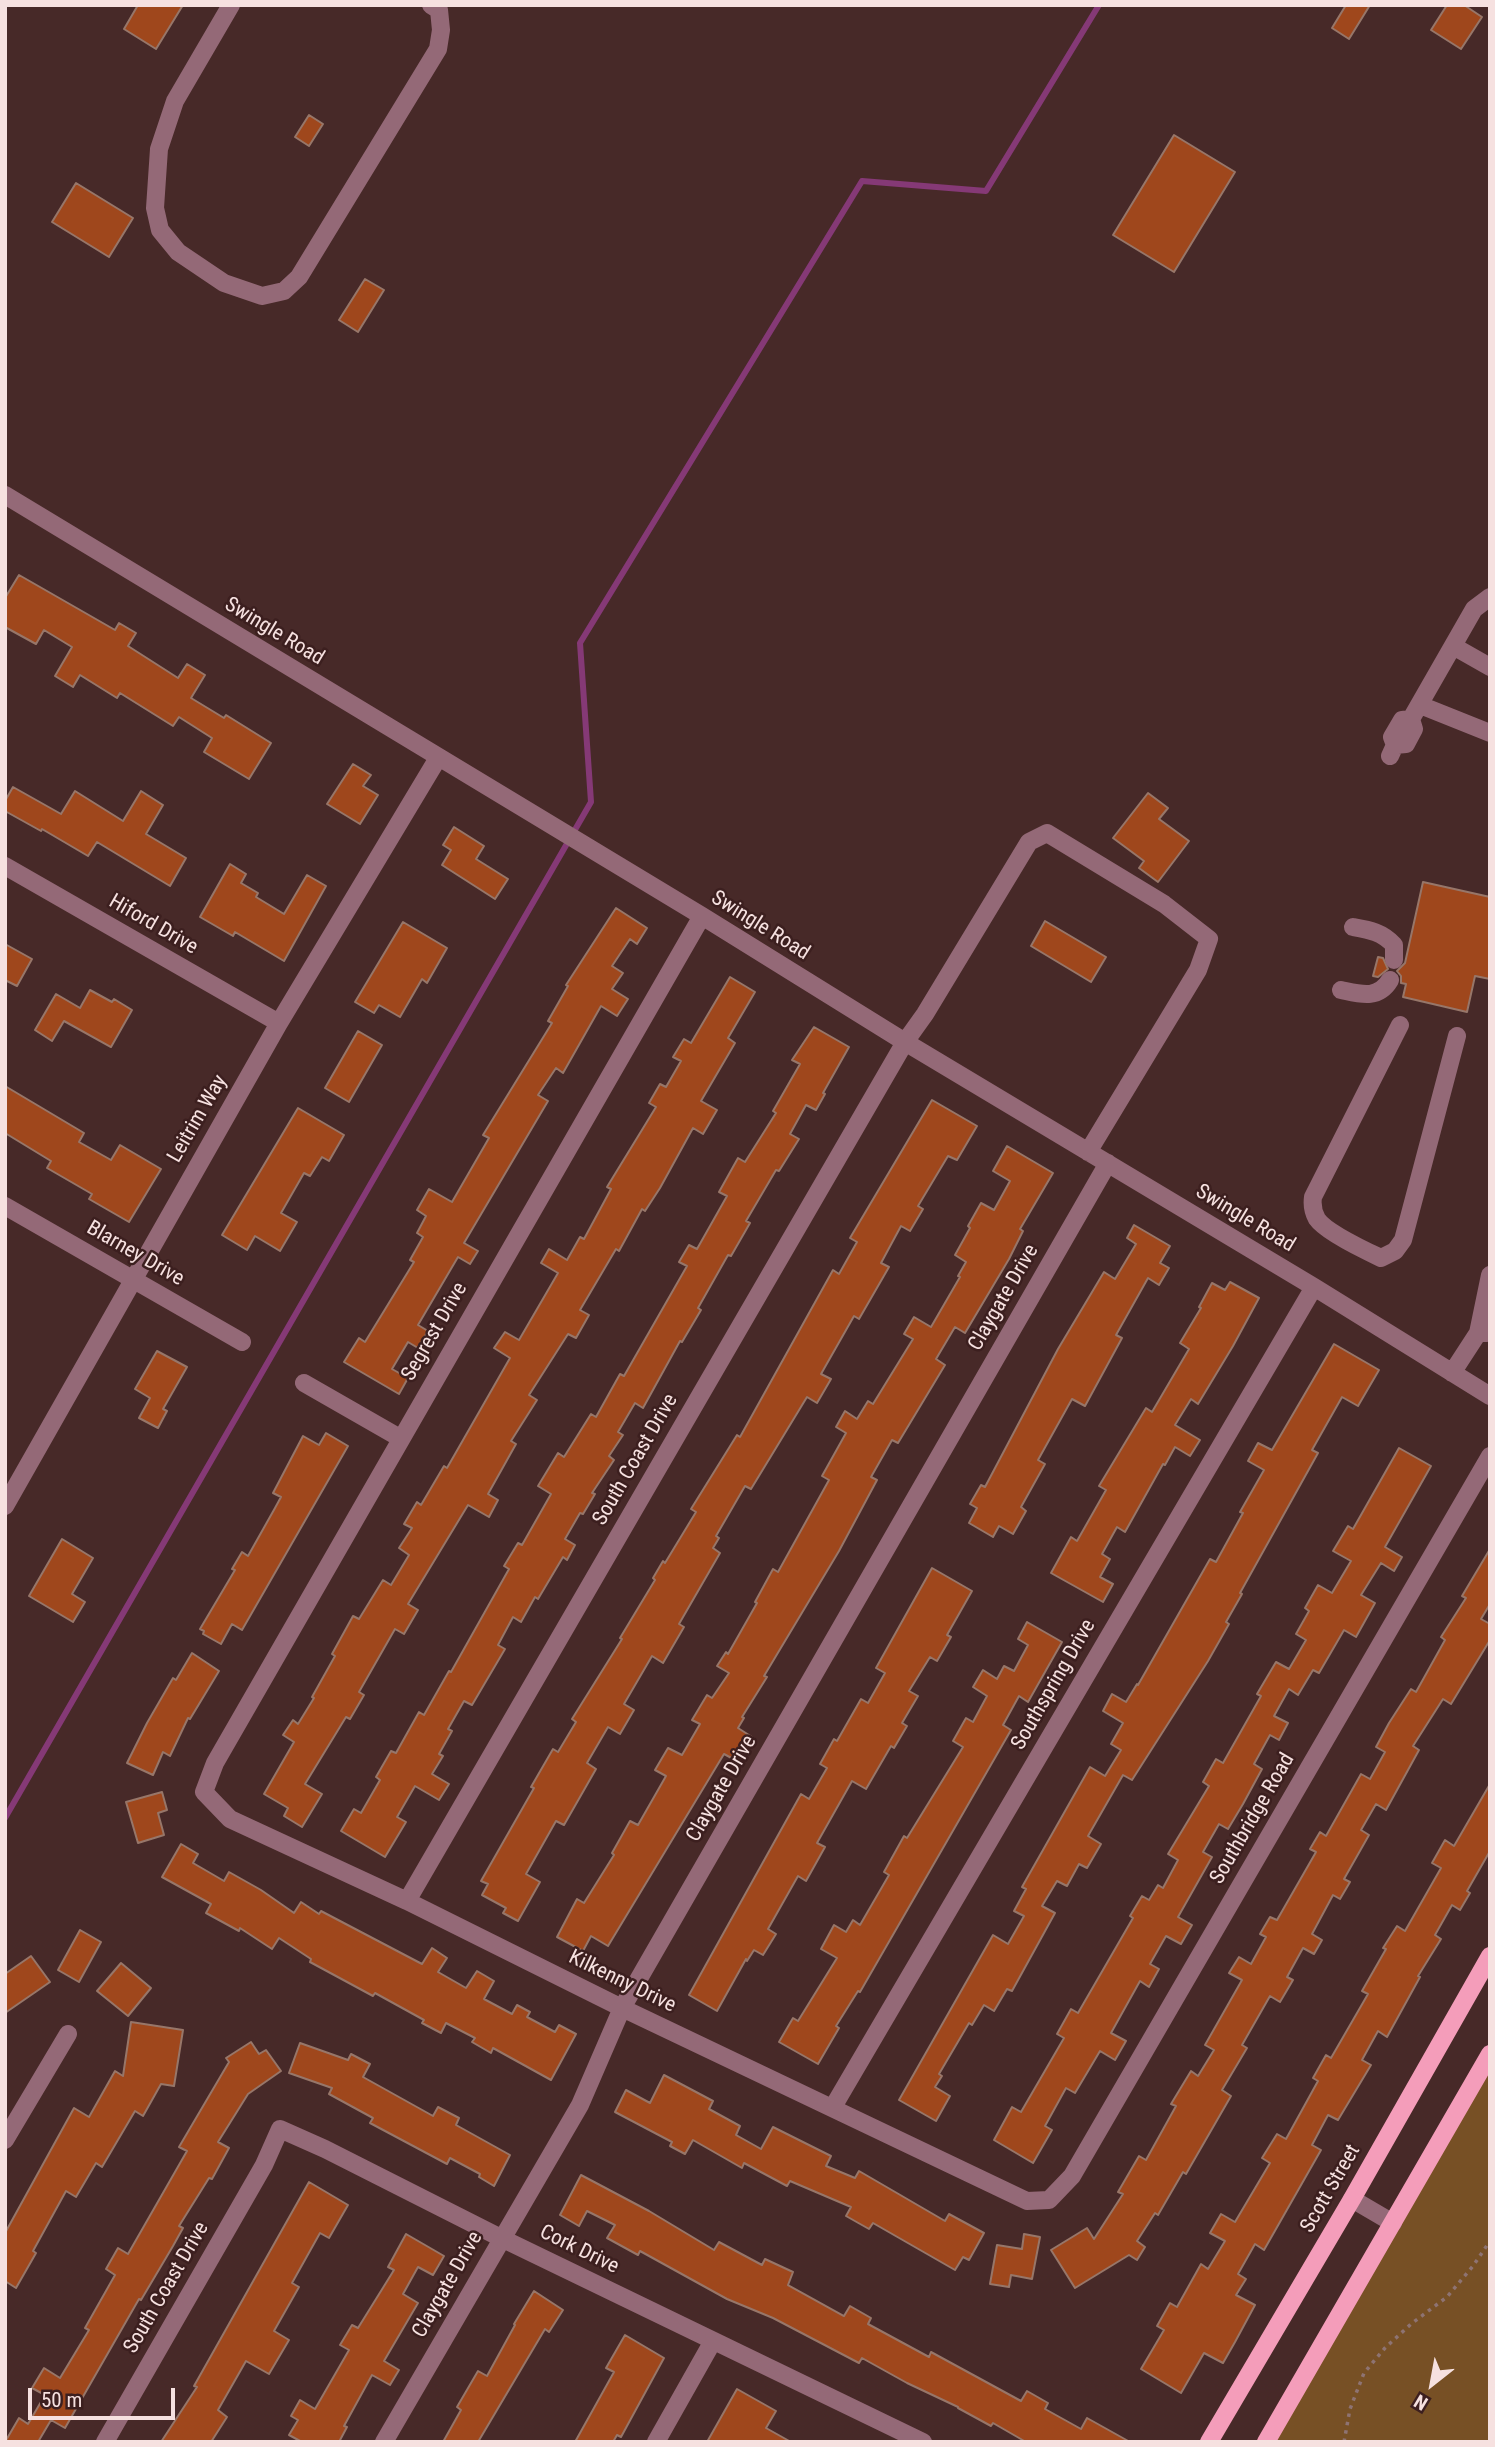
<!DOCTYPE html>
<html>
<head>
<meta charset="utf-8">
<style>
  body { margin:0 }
  #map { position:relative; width:1495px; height:2447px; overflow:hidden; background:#472928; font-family:"Roboto Condensed",sans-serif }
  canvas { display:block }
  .frame { position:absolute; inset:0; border:7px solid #f6e1e0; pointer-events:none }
  .north { position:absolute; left:1397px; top:2349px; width:70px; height:70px; -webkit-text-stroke:5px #3c1f1f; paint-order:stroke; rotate:211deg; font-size:19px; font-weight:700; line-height:28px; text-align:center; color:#f6e1e0 }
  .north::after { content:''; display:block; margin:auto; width:24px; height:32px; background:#f6e1e0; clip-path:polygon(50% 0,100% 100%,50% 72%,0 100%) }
  .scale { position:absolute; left:28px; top:2388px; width:147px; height:32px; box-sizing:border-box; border:4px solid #f6e1e0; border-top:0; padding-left:9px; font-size:21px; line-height:24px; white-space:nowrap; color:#f6e1e0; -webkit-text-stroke:5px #3c1f1f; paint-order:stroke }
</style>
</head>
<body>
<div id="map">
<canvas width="1495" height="2447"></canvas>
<div class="frame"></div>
<div class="north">N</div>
<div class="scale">50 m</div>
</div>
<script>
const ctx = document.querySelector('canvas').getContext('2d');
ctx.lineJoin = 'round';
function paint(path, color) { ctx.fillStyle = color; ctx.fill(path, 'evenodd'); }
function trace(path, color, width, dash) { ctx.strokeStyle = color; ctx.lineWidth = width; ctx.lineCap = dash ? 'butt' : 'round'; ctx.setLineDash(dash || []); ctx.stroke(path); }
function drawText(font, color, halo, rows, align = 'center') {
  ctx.font = font + ' "Roboto Condensed",sans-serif'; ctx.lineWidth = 5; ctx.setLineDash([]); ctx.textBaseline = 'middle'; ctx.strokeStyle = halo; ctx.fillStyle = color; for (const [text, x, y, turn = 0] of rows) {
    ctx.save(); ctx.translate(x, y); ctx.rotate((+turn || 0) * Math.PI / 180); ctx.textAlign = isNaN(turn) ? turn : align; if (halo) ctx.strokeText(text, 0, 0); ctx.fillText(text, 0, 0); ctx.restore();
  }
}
paint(new Path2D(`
  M1490 2051V2442H1256Z`), '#775025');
trace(new Path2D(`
  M5 1818 591 802 580 643 862 181 986 191 1099 5`), '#853976', 6);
const building = new Path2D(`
  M138 5H183L156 49 124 29Z
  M1346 5H1370L1349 39 1332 28Z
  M1447 5H1464L1482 17 1461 49 1431 30Z
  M309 115 323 124 309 146 295 137Z
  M1174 135 1235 172 1174 272 1113 235Z
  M76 183 133 218 109 257 52 222Z
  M365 279 384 290 358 332 339 320Z
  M19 575 115 630 119 623 136 633 128 646 178 678 187 664 205 675 191 698 224 718 226 715 271 743 249 779 204 752 212 738 179 717 173 726 120 693 117 698 80 675 73 687 55 676 72 647 44 630 36 644 5 627V598Z
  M353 764 371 775 363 786 378 795 360 824 327 804Z
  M13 787 61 814 75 791 123 821 141 791 163 805 146 834 186 858 170 886 97 842 88 856 42 829 41 831 5 811V801Z
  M1148 793 1168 808 1159 819 1189 841 1158 882 1139 868 1144 861 1113 838Z
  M454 827 484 846 476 859 508 879 495 899 442 865 451 850 443 845Z
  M230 864 246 874 241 883 258 893 256 897 284 914 307 875 326 886 284 961 235 932 233 936 200 917Z
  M1423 882 1490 897V979L1475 976 1467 1012 1403 997 1406 984 1401 983V976L1397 971 1405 963Z
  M616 908 647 928 637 944 630 939 612 966 623 973 612 989 628 999 617 1016 601 1006 563 1073 556 1068 538 1095 548 1101 464 1243 478 1251 470 1264 458 1257 418 1325 428 1331 418 1348 408 1342 392 1369 408 1378 399 1394 344 1362 359 1338 365 1342 414 1262 410 1260 423 1237 417 1233 426 1216 417 1210 429 1189 452 1202 489 1138 483 1135 552 1023 548 1021 568 986 566 985Z
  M1045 921 1106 957 1091 982 1031 946Z
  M403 922 447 948 427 983 422 979 400 1017 379 1005 374 1013 355 1002Z
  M5 944 32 959 17 986 5 980Z
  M1378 957 1383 958 1388 969 1378 977 1373 976Z
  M730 977 755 992 728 1038 735 1043 701 1101 717 1110 703 1134 693 1128 660 1188 645 1211 642 1209 619 1251 616 1249 580 1310 589 1315 576 1338 568 1334 529 1395 537 1400 511 1441 516 1444 488 1494 498 1500 489 1517 468 1505 408 1604 418 1610 404 1634 395 1629 359 1692 364 1695 350 1719 346 1717 305 1784 322 1794 302 1827 284 1816 288 1808 264 1794 294 1742 283 1735 293 1720 298 1724 314 1698 312 1697 335 1656 332 1654 353 1616 359 1619 383 1580 391 1585 409 1555 399 1548 412 1528 404 1524 417 1502 421 1505 444 1466 447 1468 510 1358 494 1348 505 1332 519 1340 558 1273 541 1263 549 1249 567 1260 580 1237 584 1239 611 1189 607 1187 656 1107 649 1103 660 1084 666 1087 681 1061 673 1057 684 1039 691 1043Z
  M90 990 112 1002 114 999 132 1010 111 1047 64 1021 52 1041 35 1030 56 994 80 1008Z
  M814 1027 849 1047 823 1093 825 1094 816 1110 806 1105 790 1134 799 1139 779 1171 776 1170 746 1221 750 1223 731 1256 728 1255 698 1308 701 1310 682 1342 680 1341 643 1408 635 1403 618 1432 623 1435 609 1456 614 1460 592 1493 595 1494 583 1514 580 1513 565 1539 575 1545 567 1560 563 1557 538 1599 535 1597 521 1622 513 1617 498 1645 505 1649 472 1705 464 1701 448 1729 452 1731 439 1754 443 1756 432 1774 449 1784 439 1800 415 1786 397 1817 406 1822 385 1857 341 1831 354 1809 361 1813 380 1780 376 1777 391 1751 396 1753 419 1712 424 1715 449 1671 451 1672 509 1569 504 1566 518 1543 522 1545 551 1494 538 1486 558 1453 564 1457 591 1414 596 1417 620 1374 624 1376 687 1266 679 1262 689 1245 697 1249 727 1196 719 1192 738 1158 745 1162 776 1113 773 1111 800 1064 792 1060Z
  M358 1031 382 1045 349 1102 325 1088Z
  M5 1086 84 1133 79 1142 111 1160 120 1145 161 1169 129 1222 89 1199 92 1194 47 1168 51 1161 5 1133Z
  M932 1100 977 1126 957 1160 948 1156 918 1206 923 1209 910 1231 901 1226 881 1263 889 1267 859 1319 854 1316 821 1374 831 1379 817 1403 807 1397 751 1489 745 1486 716 1536 719 1538 713 1548 720 1553 679 1624 684 1627 663 1663 652 1656 624 1704 634 1710 620 1734 608 1727 587 1763 596 1769 564 1825 556 1821 526 1874 540 1882 518 1921 503 1913 506 1908 482 1895 488 1884 481 1881 534 1788 531 1787 553 1749 558 1752 576 1722 572 1719 622 1639 620 1638 655 1580 653 1578 663 1561 665 1563 696 1512 691 1509 737 1435 740 1437 833 1270 839 1274 857 1242 850 1238Z
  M298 1108 344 1135 329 1161 322 1157 310 1176 304 1173 281 1213 297 1222 280 1251 255 1236 247 1250 222 1235Z
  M1007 1146 1053 1173 1020 1229 1023 1231 1009 1259 965 1333 955 1327 936 1359 945 1365 898 1443 892 1440 871 1477 877 1480 839 1551 764 1676 767 1677 742 1717 744 1718 738 1728 752 1737 737 1761 724 1754 608 1946 591 1936 583 1951 557 1937 577 1899 584 1903 614 1855 612 1853 630 1821 638 1825 666 1776 655 1770 668 1748 682 1755 700 1724 692 1720 707 1695 712 1698 729 1673 717 1666 726 1652 728 1654 757 1603 755 1602 773 1569 778 1572 829 1480 822 1476 846 1433 836 1427 845 1411 857 1419 868 1401 873 1404 913 1339 904 1334 914 1317 931 1327 960 1277 958 1276 966 1262 955 1255 970 1228 968 1226 981 1203 994 1210 1010 1181 993 1171Z
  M1134 1225 1170 1246 1160 1263 1169 1268 1159 1285 1148 1278 1116 1335 1122 1338 1085 1406 1072 1399 1038 1460 1045 1464 1021 1507 1026 1511 1013 1534 999 1526 993 1537 969 1523 977 1508 970 1504 981 1485 985 1487 1058 1349 1104 1272 1115 1279 1136 1244 1127 1238Z
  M1230 1282 1259 1298 1233 1346 1198 1404 1191 1399 1175 1425 1200 1440 1190 1456 1175 1447 1165 1465 1163 1464 1125 1532 1117 1527 1102 1554 1110 1559 1100 1577 1113 1584 1103 1602 1051 1573 1071 1537 1077 1541 1106 1490 1099 1486 1146 1408 1152 1412 1189 1349 1180 1343 1201 1308 1199 1307 1212 1283 1225 1290Z
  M1334 1344 1379 1370 1358 1406 1342 1397 1312 1450 1318 1453 1240 1593 1242 1594 1226 1622 1229 1624 1208 1661 1132 1780 1123 1775 1088 1836 1101 1844 1087 1868 1079 1864 1067 1886 1057 1881 1042 1906 1055 1913 1012 1991 1007 1989 994 2011 984 2005 972 2025 969 2023 939 2074 942 2076 935 2087 950 2096 936 2121 899 2100 993 1935 1008 1944 1024 1916 1014 1911 1026 1889 1022 1887 1090 1767 1105 1776 1121 1750 1111 1744 1123 1723 1103 1711 1112 1694 1126 1702 1137 1684 1138 1685 1210 1559 1216 1562 1243 1513 1240 1512 1264 1470 1248 1461 1258 1443 1272 1450Z
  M157 1351 187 1367 163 1409 167 1411 158 1428 139 1418 150 1398 135 1389Z
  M326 1433 348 1446 242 1630 232 1624 221 1644 203 1634 204 1631 200 1629 235 1570 232 1569 242 1552 248 1556 275 1508 281 1497 273 1493 303 1436 319 1445Z
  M1399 1448 1431 1466 1385 1547 1402 1557 1394 1571 1381 1563 1361 1595 1375 1603 1356 1637 1344 1630 1319 1673 1313 1670 1298 1695 1289 1689 1274 1716 1288 1723 1279 1740 1270 1735 1254 1764 1262 1769 1243 1804 1228 1829 1219 1824 1203 1852 1212 1857 1178 1917 1192 1925 1181 1944 1166 1936 1150 1964 1159 1969 1149 1987 1140 1981 1111 2033 1126 2041 1115 2060 1100 2051 1075 2093 1066 2088 1045 2126 1052 2130 1033 2163 994 2140 1012 2107 1021 2112 1064 2038 1057 2034 1071 2009 1078 2013 1133 1918 1130 1916 1142 1896 1149 1900 1158 1885 1163 1888 1178 1860 1168 1854 1209 1786 1203 1782 1216 1759 1223 1763 1261 1696 1257 1694 1276 1662 1289 1669 1306 1640 1296 1634 1309 1611 1305 1608 1318 1585 1332 1593 1351 1561 1333 1551 1348 1526 1353 1529Z
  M62 1539 93 1558 72 1594 85 1602 73 1622 29 1596Z
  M1490 1549V1604L1481 1619 1490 1624V1640L1451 1704 1443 1699 1413 1746 1419 1750 1386 1810 1376 1804 1361 1830 1369 1835 1344 1879 1350 1882 1340 1899 1333 1895 1312 1934 1322 1940 1314 1954 1303 1948 1287 1977 1293 1980 1280 2002 1270 1996 1242 2045 1247 2048 1222 2090 1231 2096 1186 2174 1183 2172 1158 2215 1155 2213 1137 2241 1145 2247 1137 2260 1129 2255 1075 2288 1051 2250 1087 2228 1094 2239 1123 2194 1118 2192 1139 2156 1146 2160 1176 2106 1171 2104 1191 2071 1198 2076 1214 2050 1205 2045 1242 1980 1229 1973 1239 1957 1251 1964 1266 1937 1260 1934 1270 1917 1277 1920 1316 1852 1310 1849 1320 1832 1326 1836 1361 1774 1370 1779 1385 1752 1376 1747 1389 1723 1411 1689 1416 1692 1445 1640 1441 1637 1466 1598 1462 1596Z
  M932 1568 972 1591 947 1635 951 1637 937 1661 930 1657 909 1691 918 1696 902 1723 907 1726 894 1748 891 1746 866 1789 852 1781 817 1843 825 1847 806 1881 798 1876 768 1929 776 1934 763 1955 754 1950 747 1961 746 1959 717 2011 689 1995 801 1794 809 1799 827 1768 820 1764 834 1739 837 1741 861 1699 868 1703 885 1673 876 1668Z
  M1027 1622 1062 1642 1028 1702 1019 1696 1003 1725 1011 1730 860 1992 858 1991 836 2026 839 2028 818 2064 779 2042 793 2018 798 2021 837 1958 821 1949 834 1925 846 1932 853 1920 860 1925 889 1875 884 1872 904 1836 907 1838 963 1747 953 1741 966 1718 973 1722 987 1696 973 1687 983 1670 997 1679 1004 1666 1014 1671 1028 1645 1018 1639Z
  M192 1653 219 1671 190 1719 188 1718 170 1756 163 1752 153 1775 127 1763 147 1723 173 1678 176 1680Z
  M1490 1784V1851L1467 1891 1470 1893 1460 1910 1452 1905 1435 1935 1441 1939 1418 1976 1420 1977 1387 2037 1378 2031 1362 2060 1371 2065 1338 2120 1328 2115 1312 2145 1321 2150 1264 2250 1255 2244 1238 2274 1246 2279 1236 2295 1255 2305 1235 2342 1223 2363 1204 2353 1181 2393 1141 2369 1164 2330 1157 2326 1170 2303 1177 2307 1201 2264 1208 2269 1225 2241 1210 2233 1221 2214 1235 2222 1270 2163 1262 2158 1277 2134 1286 2139 1318 2081 1313 2078 1326 2055 1331 2058 1368 1994 1362 1991 1386 1949 1383 1948 1397 1926 1405 1931 1441 1868 1432 1863 1445 1840 1454 1846Z
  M162 1792 167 1810 158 1813 164 1835 138 1843 126 1802Z
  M181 1844 198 1854 193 1863 224 1881 229 1872 261 1890 294 1913 301 1902 319 1914 321 1911 422 1964 432 1948 447 1958 438 1972 466 1988 477 1971 494 1981 484 1999 512 2014 517 2005 530 2012 527 2017 555 2032 559 2025 576 2034 551 2080 493 2048 491 2053 472 2042 475 2038 446 2023 441 2033 422 2023 424 2020 375 1993 373 1996 310 1962 311 1959 279 1938 272 1949 240 1928 239 1931 206 1913 211 1904 162 1877Z
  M80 1930 101 1942 79 1982 58 1970Z
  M31 1956 50 1982 5 2013V1974Z
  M121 1963 151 1988 128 2016 97 1991Z
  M131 2022 183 2030 174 2086 161 2084 143 2116 135 2111 102 2167 96 2163 76 2197 66 2191 33 2251 36 2253 16 2288 5 2281V2233L74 2108 89 2117 115 2071 123 2076Z
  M251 2042 259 2054 266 2050 281 2071 248 2094 218 2142 229 2148 212 2179 209 2178 179 2226 183 2228 173 2246 141 2300 139 2299 65 2428 51 2420 38 2442H5L19 2418 28 2424 45 2395 32 2388 44 2368 60 2378 89 2330 85 2328 115 2275 106 2269 118 2248 128 2254 187 2151 179 2147 229 2062 226 2058Z
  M300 2043 348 2060 351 2054 370 2064 363 2077 433 2116 438 2107 459 2118 456 2125 510 2155 494 2186 479 2177 480 2174 450 2158 447 2164 370 2123 373 2118 329 2094 332 2088 289 2073Z
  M664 2075 713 2101 709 2109 740 2126 736 2135 761 2149 773 2127 831 2156 826 2166 855 2178 859 2171 945 2221 949 2214 984 2233 969 2260 963 2257 955 2270 873 2223 869 2229 846 2216 851 2207 790 2181 787 2186 744 2163 742 2168 693 2140 685 2154 670 2146 672 2142 615 2112 626 2090 650 2103Z
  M581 2175 649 2211 714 2250 719 2242 762 2265 765 2259 793 2272 788 2285 844 2316 850 2306 871 2318 868 2324 929 2357 931 2352 1021 2401 1027 2391 1048 2403 1045 2409 1081 2429 1087 2418 1130 2442H1026L993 2423 991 2426 958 2408V2407L907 2383 862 2358 859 2363 773 2318 727 2299 640 2251 638 2255 607 2238 615 2225 587 2211 579 2226 560 2215Z
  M309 2182 348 2205 329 2238 320 2233 292 2283 299 2287 274 2331 289 2340 269 2374 246 2361 218 2410 227 2417 211 2442H161L197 2387 194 2386Z
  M406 2234 444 2256 433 2275 418 2267 403 2294 418 2303 384 2361 399 2370 390 2385 372 2375 344 2426 347 2427 339 2442H302L289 2435 298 2420 291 2416 300 2400 315 2409 349 2350 340 2345 352 2325 358 2328 394 2270 388 2267Z
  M1024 2234 1040 2237 1032 2279 1011 2275 1009 2287 990 2284 997 2245 1022 2249Z
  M534 2291 563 2310 549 2332 545 2329 478 2442H443L461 2410 457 2407 478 2371 487 2376 515 2325 514 2324Z
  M625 2335 664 2358 621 2437 617 2435 613 2442H575L614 2372 606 2368Z
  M737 2389 776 2411 766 2428 791 2442H707Z`);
paint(building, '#9f471c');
trace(building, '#977669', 2);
trace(new Path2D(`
  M1344 2442 1350 2409 1364 2373 1385 2348 1411 2324 1447 2297 1473 2266 1490 2241`), '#8e7372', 3.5, [3.5, 5]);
trace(new Path2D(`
  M231 5 175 101 159 149 155 208 160 230 178 252 224 283 262 296 284 291 299 277 438 49 441 30 439 10 431 5
  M5 495 702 916 905 1042 1314 1287 1490 1396
  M1453 646 1490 667
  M1420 705 1490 733
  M1395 745 1406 744 1414 729 1411 719 1474 609 1490 597
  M1390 756 1395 745 1392 737 1402 720 1411 719
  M5 866 279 1023
  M702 916 215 1763 204 1792 230 1819 407 1901 622 2008 1027 2201 1049 2200 1072 2176 1490 1456
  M1353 927C1370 930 1382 932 1394 945V960
  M1341 990C1360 994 1378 1000 1390 980
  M1400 1025 1313 1197C1312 1204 1313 1212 1317 1219 1326 1232 1366 1251 1381 1258L1395 1251 1403 1240 1457 1036
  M5 1206 242 1342
  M1478 1333 1490 1275
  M1452 1373 1478 1333H1487
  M304 1383 400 1438
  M5 1506 279 1023 438 758
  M407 1901 905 1042 925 1014 1029 842 1047 833 1164 904 1209 939 1198 970 1088 1152
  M833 2107 1314 1287
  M5 2140 68 2034
  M1352 2199 1393 2223
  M105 2442 264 2165 280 2129 325 2149 501 2238 923 2442
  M384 2442 580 2105 622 2008 1108 1163
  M656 2442 713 2341`), '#946977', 18);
trace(new Path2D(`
  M1209 2442 1352 2199 1490 1956
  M1266 2442 1490 2054`), '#f49dba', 18);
drawText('21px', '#f6e1e0', '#3c1f1f', [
  ["Swingle Road",274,632,31],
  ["Hiford Drive",153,925,30],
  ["Swingle Road",760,926,32],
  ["Leitrim Way",198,1119,-60],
  ["Swingle Road",1245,1219,31],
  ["Blarney Drive",135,1254,30],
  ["Claygate Drive",1004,1298,-60],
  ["Segrest Drive",435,1332,-60],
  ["South Coast Drive",636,1460,-60],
  ["Southspring Drive",1054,1685,-60],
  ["Claygate Drive",722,1789,-60],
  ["Southbridge Road",1253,1819,-60],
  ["Kilkenny Drive",622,1982,26],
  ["Scott Street",1331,2189,-60],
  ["Cork Drive",579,2250,26],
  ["Claygate Drive",448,2285,-60],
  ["South Coast Drive",167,2288,-60]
]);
</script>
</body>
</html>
